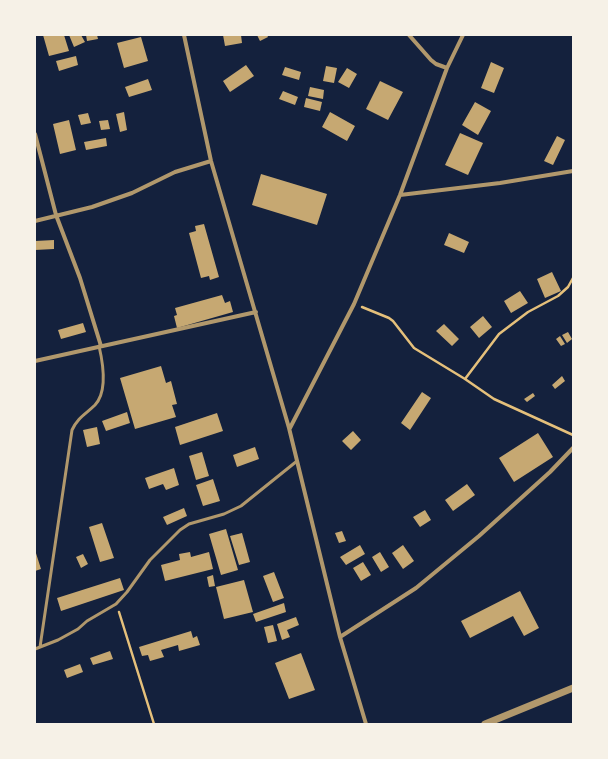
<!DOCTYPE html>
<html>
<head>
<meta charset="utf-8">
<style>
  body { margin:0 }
  #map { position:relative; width:608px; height:759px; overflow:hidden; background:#14213d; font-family:"Alegreya Sans",sans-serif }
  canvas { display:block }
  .frame { position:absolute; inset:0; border:36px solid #f6f1e7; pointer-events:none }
</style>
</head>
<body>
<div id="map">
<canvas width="608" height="759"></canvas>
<div class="frame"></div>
</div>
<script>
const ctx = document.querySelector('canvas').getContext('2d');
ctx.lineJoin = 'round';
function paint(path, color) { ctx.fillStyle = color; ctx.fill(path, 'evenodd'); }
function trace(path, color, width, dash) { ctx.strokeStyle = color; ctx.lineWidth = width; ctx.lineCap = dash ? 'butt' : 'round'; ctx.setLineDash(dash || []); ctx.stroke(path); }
paint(new Path2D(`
  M43 35H64L69 51 49 56Z
  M69 35H81L85 42 74 47Z
  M86 35H97L98 39 87 41Z
  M223 35H241L242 43 225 46Z
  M257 35H267L268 37 260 41Z
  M141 37 148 61 124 68 117 43Z
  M76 56 78 65 59 71 56 61Z
  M491 62 504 68 494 93 481 88Z
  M246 65 254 76 230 92 223 81Z
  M326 66 337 68 334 83 323 81Z
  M285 67 301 72 299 80 282 75Z
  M347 68 357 74 349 88 338 82Z
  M148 79 152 90 129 97 125 87Z
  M380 81 403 92 388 120 366 109Z
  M310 87 324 90 323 99 308 96Z
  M283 91 298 97 295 105 279 99Z
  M306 98 322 102 320 111 304 107Z
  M475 102 491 111 478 135 462 125Z
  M124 112 127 130 120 132 116 114Z
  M330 112 355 126 347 141 322 127Z
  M88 113 91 123 81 125 78 115Z
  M69 120 76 150 60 154 53 124Z
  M108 120 110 129 101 130 99 121Z
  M460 133 483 143 468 175 445 165Z
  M557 136 565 140 553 165 544 161Z
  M106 138 107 146 86 150 84 142Z
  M261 174 327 194 317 225 252 205Z
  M204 224 219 277 210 280 209 276 201 278 189 233 196 231 195 226Z
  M449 233 469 242 464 253 444 245Z
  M54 240V249L35 250V241Z
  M552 272 561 291 545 298 537 279Z
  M520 291 528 303 511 313 504 301Z
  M222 295 225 303 230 301 233 312 177 328 174 316 177 315 175 308Z
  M483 316 492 327 479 338 470 327Z
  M83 323 86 332 61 339 58 330Z
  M444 324 459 339 452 346 436 331Z
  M568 332 572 339 567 343 562 335Z
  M560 336 565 344 561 346 556 339Z
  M161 366 166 383 171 381 177 404 172 405 176 417 135 429 120 378Z
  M562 376 565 381 555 389 552 385Z
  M422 392 431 398 410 430 401 423Z
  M533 393 535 396 527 402 524 399Z
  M127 412 130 423 106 431 102 421Z
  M217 413 223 431 180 445 175 427Z
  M97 427 100 444 87 447 83 430Z
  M353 431 361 440 351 450 342 441Z
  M538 433 553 457 514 482 499 458Z
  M255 447 259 459 237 467 233 455Z
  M202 452 209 476 196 480 189 456Z
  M174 468 179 485 166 490 163 484 149 489 145 478Z
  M213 479 220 501 203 506 196 485Z
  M467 484 475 495 453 511 445 500Z
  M184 508 187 516 167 525 163 517Z
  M425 510 431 520 420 527 413 517Z
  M102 523 114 558 100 562 89 527Z
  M226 529 238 570 221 575 209 534Z
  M342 531 346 541 339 543 335 533Z
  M242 533 250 562 239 565 230 536Z
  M360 545 365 554 346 565 340 557Z
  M403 545 414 561 403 569 392 553Z
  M35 550 41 569 35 571Z
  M190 552 191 557 209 552 213 569 165 581 161 565 180 560 179 554Z
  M380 552 389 567 381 572 372 557Z
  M83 554 88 564 81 568 76 557Z
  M363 562 371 575 361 581 353 568Z
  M274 572 284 598 273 602 263 576Z
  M213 575 215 586 209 587 207 577Z
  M120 578 124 590 61 611 57 598Z
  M244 580 253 612 224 619 216 587Z
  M520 591 539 628 524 636 513 616 470 638 461 621Z
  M284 603 286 612 256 622 253 614Z
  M296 617 299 625 287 630 290 637 282 640 277 624Z
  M273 625 277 641 268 643 264 627Z
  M191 631 193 638 197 636 200 645 179 651 178 645 161 650 164 657 150 661 148 655 142 656 139 647Z
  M110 651 113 659 93 665 90 658Z
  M301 653 315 690 289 699 275 663Z
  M80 664 83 672 67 678 64 670Z`), '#c6a872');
trace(new Path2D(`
  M362 307 389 318 393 321 414 348 465 379 494 399 573 435
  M465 379 499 334 528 312 558 296 568 287 573 278
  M119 612 154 724`), '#e5c07b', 2.5);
trace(new Path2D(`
  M40 647 72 430C78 417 86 414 95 405 108 391 103 363 99 346
  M35 649 58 640 78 629 87 621 116 604 127 592 150 560 180 530 189 524 224 514 241 506 297 461`), '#b1986c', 3);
trace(new Path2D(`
  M184 35 211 161 289 428 340 637 366 724
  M409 35 431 60 436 64 447 68
  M35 134 56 215 80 278 101 346
  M400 195 500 183 573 171
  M35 221 92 207 132 193 175 172 211 161
  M35 361 256 312
  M290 428 354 304 400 195 447 68 463 35
  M340 637 416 588 479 536 550 472 573 448`), '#b1986c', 4);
trace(new Path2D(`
  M485 724 573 688`), '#b1986c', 7);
</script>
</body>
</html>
